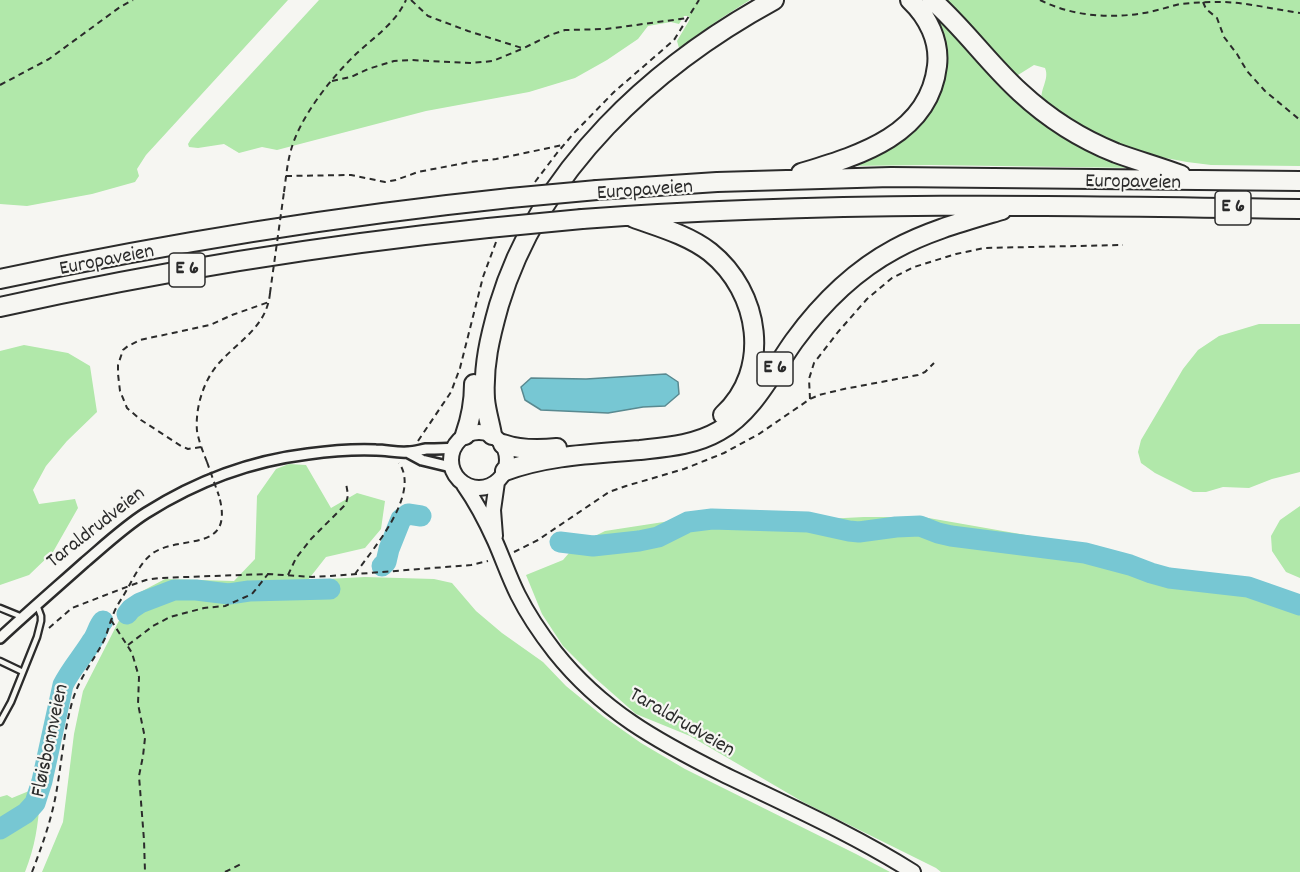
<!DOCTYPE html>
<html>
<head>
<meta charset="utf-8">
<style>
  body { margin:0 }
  canvas { display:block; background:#f6f6f2 }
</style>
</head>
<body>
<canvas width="1300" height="872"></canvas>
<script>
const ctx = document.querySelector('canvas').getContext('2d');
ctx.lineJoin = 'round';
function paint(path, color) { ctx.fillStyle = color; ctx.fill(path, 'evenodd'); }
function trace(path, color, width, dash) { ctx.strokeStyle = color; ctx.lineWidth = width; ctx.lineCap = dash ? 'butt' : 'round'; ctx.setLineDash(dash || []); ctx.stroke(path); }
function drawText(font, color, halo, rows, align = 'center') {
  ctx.font = font + ' Dekko,sans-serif'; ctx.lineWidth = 4.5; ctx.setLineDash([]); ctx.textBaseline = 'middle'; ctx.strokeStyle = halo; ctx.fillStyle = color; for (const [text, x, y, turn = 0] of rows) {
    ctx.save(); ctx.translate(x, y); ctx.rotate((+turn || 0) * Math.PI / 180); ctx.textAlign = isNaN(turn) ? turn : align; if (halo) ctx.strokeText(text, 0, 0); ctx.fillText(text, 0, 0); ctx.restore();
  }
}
paint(new Path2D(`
  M0 0H288L146 155 137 169 139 176 135 182 92 194 27 206 0 204Z
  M319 0H750L723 17 679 48 677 41 690 19 688 16H684L679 24 671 22 648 26 638 39 607 60 575 78 529 92 426 111 277 150 262 147 239 153 224 144 198 148 189 147 188 144 191 139Z
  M919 0H925L987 65 1136 168 930 165 844 166 937 90Z
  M941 0H1300V166L1211 165 1187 162 1139 153 1092 135 1042 102C1039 89 1050 80 1045 68L1034 65 1018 75H1014Z
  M1259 324H1300V472L1272 479 1249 488 1223 487 1206 492H1193L1155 473 1141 463 1138 452 1141 440 1183 369 1198 350 1219 336Z
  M24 345 68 353 90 366 97 412 67 441 46 466 33 490 39 504 75 499 78 508 53 552 29 575 0 585V351Z
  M289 464 306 465 331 508 357 493 385 501 381 529 365 548 326 557 308 580 365 577 434 579 452 583 476 611 502 633 543 662 566 686 604 717 641 743 685 769 856 854 890 872H42L63 822 74 734 83 691 131 597 165 579 234 581 255 559 257 496 276 469Z
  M1300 506V578L1286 572 1272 551 1271 536 1280 520Z
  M758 514 825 519 864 517H923L1043 538 1134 561 1245 585 1300 601V872H941L936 868 803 802 690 736 636 714 595 678 563 646 542 614 526 575 563 560 575 546 605 531 696 517Z
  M29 791 36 793 40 799C38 826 35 847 25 872H0V797L7 795 12 798Z`), '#b1e8aa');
const water = new Path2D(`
  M666 374 678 382 679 394 665 406 643 407 608 413 541 410 525 400 521 387 531 378 586 379Z`);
paint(water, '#77c7d3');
trace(water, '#598990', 1.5);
trace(new Path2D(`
  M560 542 593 546 639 541 658 537 688 522 712 519 808 522 849 531 859 532 896 527 920 526 938 533 951 536 1085 553 1130 565 1151 573 1169 578 1248 587 1300 605
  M382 566 386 562 389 549 401 519 408 514 421 516
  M127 614 131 609 140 603 174 590H196L229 594 249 591 330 589
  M0 829 26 813 35 803 42 781 63 685C71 669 83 656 92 641 97 635 98 626 103 621`), '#77c7d3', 21);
const lane = new Path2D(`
  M0 608 22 617
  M0 661 23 672
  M0 722 11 702 37 637 41 621V616L37 605`);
const street = new Path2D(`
  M409 453 422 460 451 467
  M0 638C28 612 57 587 85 562 105 545 124 527 146 513 195 482 250 461 308 454 330 451 353 449 376 450 387 450 397 453 408 452 414 452 420 450 426 449 435 449 444 449 453 448`);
const secondary = new Path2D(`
  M451 460a28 28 0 1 1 56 0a28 28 0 1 1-56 0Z
  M464 485C476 502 486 521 495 541 503 559 509 577 518 595 528 615 541 634 555 652 602 711 657 741 723 774 787 805 853 834 913 872
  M495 536 493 510 497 482`);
const highway = new Path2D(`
  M932 0C964 28 989 64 1020 92 1048 118 1081 139 1116 153 1138 161 1160 167 1181 175
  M801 173C857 156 929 136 937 66 940 41 928 17 910 0
  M597 190 717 182 891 177 1300 181
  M634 218C659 227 688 235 710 252 760 292 772 370 723 415
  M582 219C821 201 1060 205 1300 209
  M0 279C169 243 338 216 510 198
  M0 307C161 271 324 245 488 228
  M465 435C471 418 474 402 474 384
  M492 435C490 423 486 411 485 399 483 365 490 337 499 305 540 169 653 66 774 0
  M503 444C520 450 538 450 557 448
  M505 471C548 455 594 454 640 450 667 447 695 445 719 431 753 412 772 372 794 341 821 304 854 271 895 249 928 231 965 221 1002 210`);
trace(lane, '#2b2b2b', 9);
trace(street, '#2b2b2b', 14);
trace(secondary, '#2b2b2b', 18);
trace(highway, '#2b2b2b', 22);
trace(new Path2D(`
  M411 0 428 16 468 31 522 48
  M1040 0C1072 16 1109 19 1144 13 1156 11 1168 7 1180 4 1191 3 1202 2 1213 2 1242 1 1271 9 1300 13
  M1203 2 1206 9 1217 18 1224 37 1237 54 1247 71 1265 91 1300 120
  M332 81 351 77 368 69 394 61 411 60 471 63 493 61 524 48 550 35 565 30 606 29 688 18
  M0 85 49 59 120 7 133 0
  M286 176 351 175 385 182 396 180 418 172 470 162 496 159 563 145
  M535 182 557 153 574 133 614 92 674 40 699 0
  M284 192C286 178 287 164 291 150 300 117 331 78 356 54 374 37 395 24 406 0
  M810 399 809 379 814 363 838 332 867 299 892 278 914 267 956 254 984 248 1123 245
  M418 441 451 392 460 368 483 277 496 242
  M201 447 188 449 181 446 141 420 127 408 120 391 118 374V365L123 350 128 346 140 340 210 325 232 315 269 302
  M207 462C203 452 199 442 197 431 195 407 204 379 220 362 240 340 267 326 270 293
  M514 552 538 540 609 492 626 486 684 469 724 453 759 434 810 399 819 395 844 389 918 375 925 372 934 363
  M355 574C373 549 421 494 399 463
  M288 575 296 558 311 539 346 504 348 495 346 483
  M111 620 132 653 139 677 138 704 145 738 143 756 139 776 144 840 145 872
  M49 628 72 608 129 586 146 580 159 578 268 574 312 577 331 576 471 565 488 561
  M128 645 153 626 170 617 204 608 225 606 252 594 268 574
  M32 872C42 846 51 821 56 794 62 761 64 727 74 696 81 676 93 661 102 644 107 636 108 627 112 618 114 611 118 604 122 598 131 584 139 563 153 553 181 534 235 554 219 496
  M225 872 243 863`), '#2b2b2b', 2, [6, 4.5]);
trace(lane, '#f6f6f2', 4.5);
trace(street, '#f6f6f2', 9);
trace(secondary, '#f6f6f2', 14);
trace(highway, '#f6f6f2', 18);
const highwayBridge = new Path2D(`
  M510 198 597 190
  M488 228 582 219`);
trace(highwayBridge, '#2b2b2b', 22, []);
trace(new Path2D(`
  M270 293 284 192
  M207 462 219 496`), '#2b2b2b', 2, [6, 4.5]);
trace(highwayBridge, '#f6f6f2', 18);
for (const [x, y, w] of [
  [1233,208,36],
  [187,270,36],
  [775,369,36]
]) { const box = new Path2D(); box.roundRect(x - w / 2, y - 17, w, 34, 4.5); ctx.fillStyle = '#f6f6f2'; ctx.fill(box); trace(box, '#2b2b2b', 1.5); }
drawText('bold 20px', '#2b2b2b', null, [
  ["E 6",1233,208],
  ["E 6",187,270],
  ["E 6",775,369]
]);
drawText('21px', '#2b2b2b', '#f6f6f2', [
  ["Europaveien",1133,184,1],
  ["Europaveien",645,192,-4],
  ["Europaveien",107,262,-11],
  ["Taraldrudveien",97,529,-38],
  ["Taraldrudveien",681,724,30],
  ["Fløisbonnveien",52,741,-78]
]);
</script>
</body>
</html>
